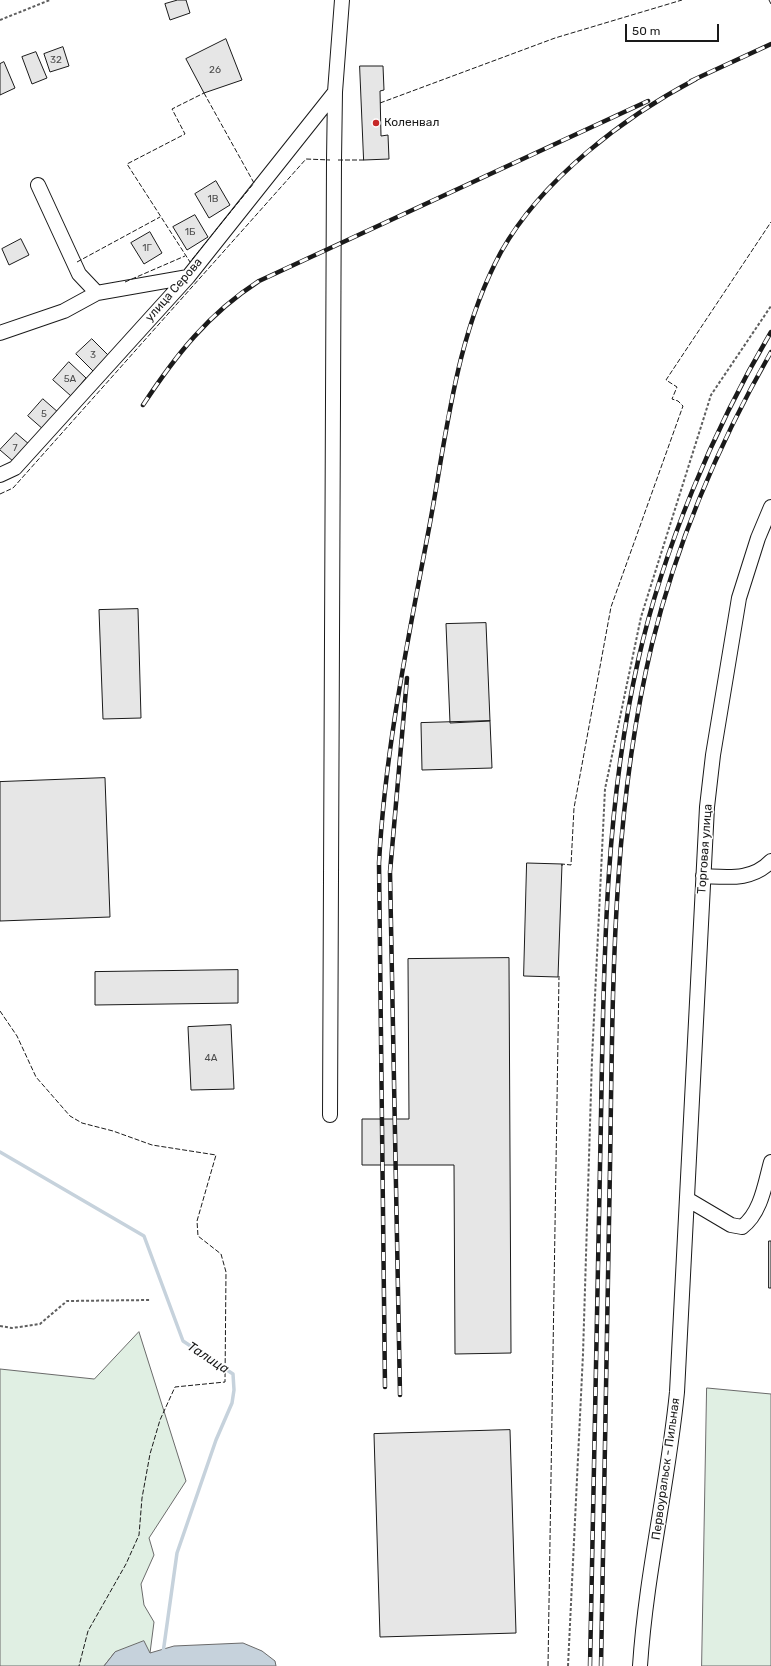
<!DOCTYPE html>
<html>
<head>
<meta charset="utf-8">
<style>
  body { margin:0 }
  #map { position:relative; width:771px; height:1666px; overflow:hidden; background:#fff; font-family:Rubik,sans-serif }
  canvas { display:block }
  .scale { position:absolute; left:625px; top:24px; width:94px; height:18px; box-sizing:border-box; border:2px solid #1a1a1a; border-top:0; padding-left:5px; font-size:12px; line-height:14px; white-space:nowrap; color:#1a1a1a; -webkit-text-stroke:3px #fff; paint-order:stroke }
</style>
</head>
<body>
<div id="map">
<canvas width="771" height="1666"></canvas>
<div class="scale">50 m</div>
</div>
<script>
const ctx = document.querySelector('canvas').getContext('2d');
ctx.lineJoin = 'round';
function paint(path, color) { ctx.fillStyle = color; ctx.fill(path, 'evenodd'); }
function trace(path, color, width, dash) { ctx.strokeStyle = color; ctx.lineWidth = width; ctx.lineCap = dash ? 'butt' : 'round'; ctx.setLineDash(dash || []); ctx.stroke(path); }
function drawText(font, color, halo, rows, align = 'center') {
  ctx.font = font + ' Rubik,sans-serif'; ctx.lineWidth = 3; ctx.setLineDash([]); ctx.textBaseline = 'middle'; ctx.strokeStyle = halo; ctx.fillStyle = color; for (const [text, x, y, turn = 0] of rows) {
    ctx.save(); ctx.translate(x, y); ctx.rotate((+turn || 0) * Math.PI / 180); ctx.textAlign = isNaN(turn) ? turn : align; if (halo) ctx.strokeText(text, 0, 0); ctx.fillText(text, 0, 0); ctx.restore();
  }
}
const green = new Path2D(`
  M139 1332 186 1481 149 1538 154 1555 141 1584 144 1605 154 1622 150 1653 115 1652 104 1666H0V1369L94 1379Z
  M707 1388 771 1394V1666H702Z`);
paint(green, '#e0efe3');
trace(green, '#6a6a6a', 1);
const water = new Path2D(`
  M144 1641 150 1653 174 1646 243 1643 262 1651 275 1661 276 1666H104L115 1652Z`);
paint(water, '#c6d2dc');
trace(water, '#6a6a6a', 1);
trace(new Path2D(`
  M0 1152 144 1236 183 1341 233 1374 234 1390 232 1403 216 1440 177 1553 163 1653`), '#c6d2dc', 3.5);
const building = new Path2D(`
  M178 0H186L190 13 170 20 165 4Z
  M226 39 242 80 204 93 186 59Z
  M63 47 69 66 50 72 44 54Z
  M36 52 47 78 32 84 22 57Z
  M4 62 15 88 0 95V64Z
  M360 66H383L384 90 380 91 381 136 388 135 389 159 364 160Z
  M216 181 230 205 209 218 195 194Z
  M195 215 208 237 187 250 173 227Z
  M150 232 162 253 144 264 131 243Z
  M21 239 29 255 9 265 2 249Z
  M92 339 109 356 94 372 76 354Z
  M69 362 86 378 71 396 53 380Z
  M43 399 59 413 44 430 28 416Z
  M16 433 30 445 14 462 0 450Z
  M138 609 141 718 103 719 99 610Z
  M486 623 490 721 450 723 446 624Z
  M490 721 492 768 422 770 421 723Z
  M105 778 110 917 0 921V782Z
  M527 863 562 864 558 977 524 976Z
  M509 958 511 1353 455 1354 454 1165H362V1119H409L408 959Z
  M238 970V1003L95 1005V972Z
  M231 1025 234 1089 191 1090 188 1027Z
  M769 1241H771V1288H769Z
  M510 1430 516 1633 380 1637 374 1434Z`);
paint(building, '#e6e6e6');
trace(building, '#1a1a1a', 1);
const minor = new Path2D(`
  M38 185 79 274 97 293 188 277
  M0 333 64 311 97 293
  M0 475 15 468 188 277 335 92
  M703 876C728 877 752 881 771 861
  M330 1115 334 160 335 92 342 0
  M687 1199 731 1225 742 1227C761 1213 765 1184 771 1162
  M640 1666C646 1574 668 1484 677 1392L707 807 713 755 739 598 758 538 771 507`);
trace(minor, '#1a1a1a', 16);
trace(new Path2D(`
  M0 20 50 0
  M0 1326 12 1328 40 1324 67 1301 150 1300
  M568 1666 583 1354 592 1059 605 789 641 617 711 395 771 306`), '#5f5f5f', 2, [3, 2]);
trace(minor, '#fff', 14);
const rail = new Path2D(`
  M691 81 771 44
  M143 405C176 355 208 314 259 281L648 101
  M385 1387 379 863C385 748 409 635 430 523 447 431 456 335 501 252 542 179 624 117 696 79
  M400 1395 390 872 407 678
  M590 1666C593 1499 597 1333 600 1166 604 997 601 826 638 661 663 549 713 430 771 332
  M601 1666C604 1500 607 1334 610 1167 613 992 611 816 652 644 677 542 719 443 771 352`);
trace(rail, '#1a1a1a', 4.5);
trace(rail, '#fff', 3, [9]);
trace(new Path2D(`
  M769 0 771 4
  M204 93 254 183 190 262 127 164 185 134 172 109Z
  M380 103 555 38 682 0
  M338 160H366
  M77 262 160 217
  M125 282 185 256
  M0 494 13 488 306 159 330 160
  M562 866V864L571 865 574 808 611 607 683 406 678 401 672 399 677 387 666 380 771 222
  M0 1011 17 1036 36 1077 70 1116 82 1123 113 1131 152 1145 216 1155 197 1221 198 1236 221 1254 226 1272 225 1382 175 1387 160 1420 150 1454 142 1498 139 1535 126 1564 88 1631 79 1666
  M548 1666 559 976`), '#1a1a1a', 1, [5, 2]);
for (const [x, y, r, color] of [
  [376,123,4,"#c62828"]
]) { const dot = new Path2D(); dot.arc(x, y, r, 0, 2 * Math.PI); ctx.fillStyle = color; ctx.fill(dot); trace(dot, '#fff', 1.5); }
drawText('10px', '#4d4d4d', null, [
  ["32",56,60],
  ["26",215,70],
  ["1В",213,199],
  ["1Б",190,232],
  ["1Г",147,248],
  ["3",93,355],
  ["5А",70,379],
  ["5",44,414],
  ["7",15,448],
  ["4А",211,1058]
]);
drawText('12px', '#1a1a1a', '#fff', [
  ["Коленвал",384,123]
], 'left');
drawText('12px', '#1a1a1a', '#fff', [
  ["улица Серова",174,290,-49],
  ["Торговая улица",705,849,-86],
  ["Первоуральск - Пильная",666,1469,-82]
]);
drawText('italic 13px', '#1a1a1a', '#fff', [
  ["Талица",208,1358,33]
]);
</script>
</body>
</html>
